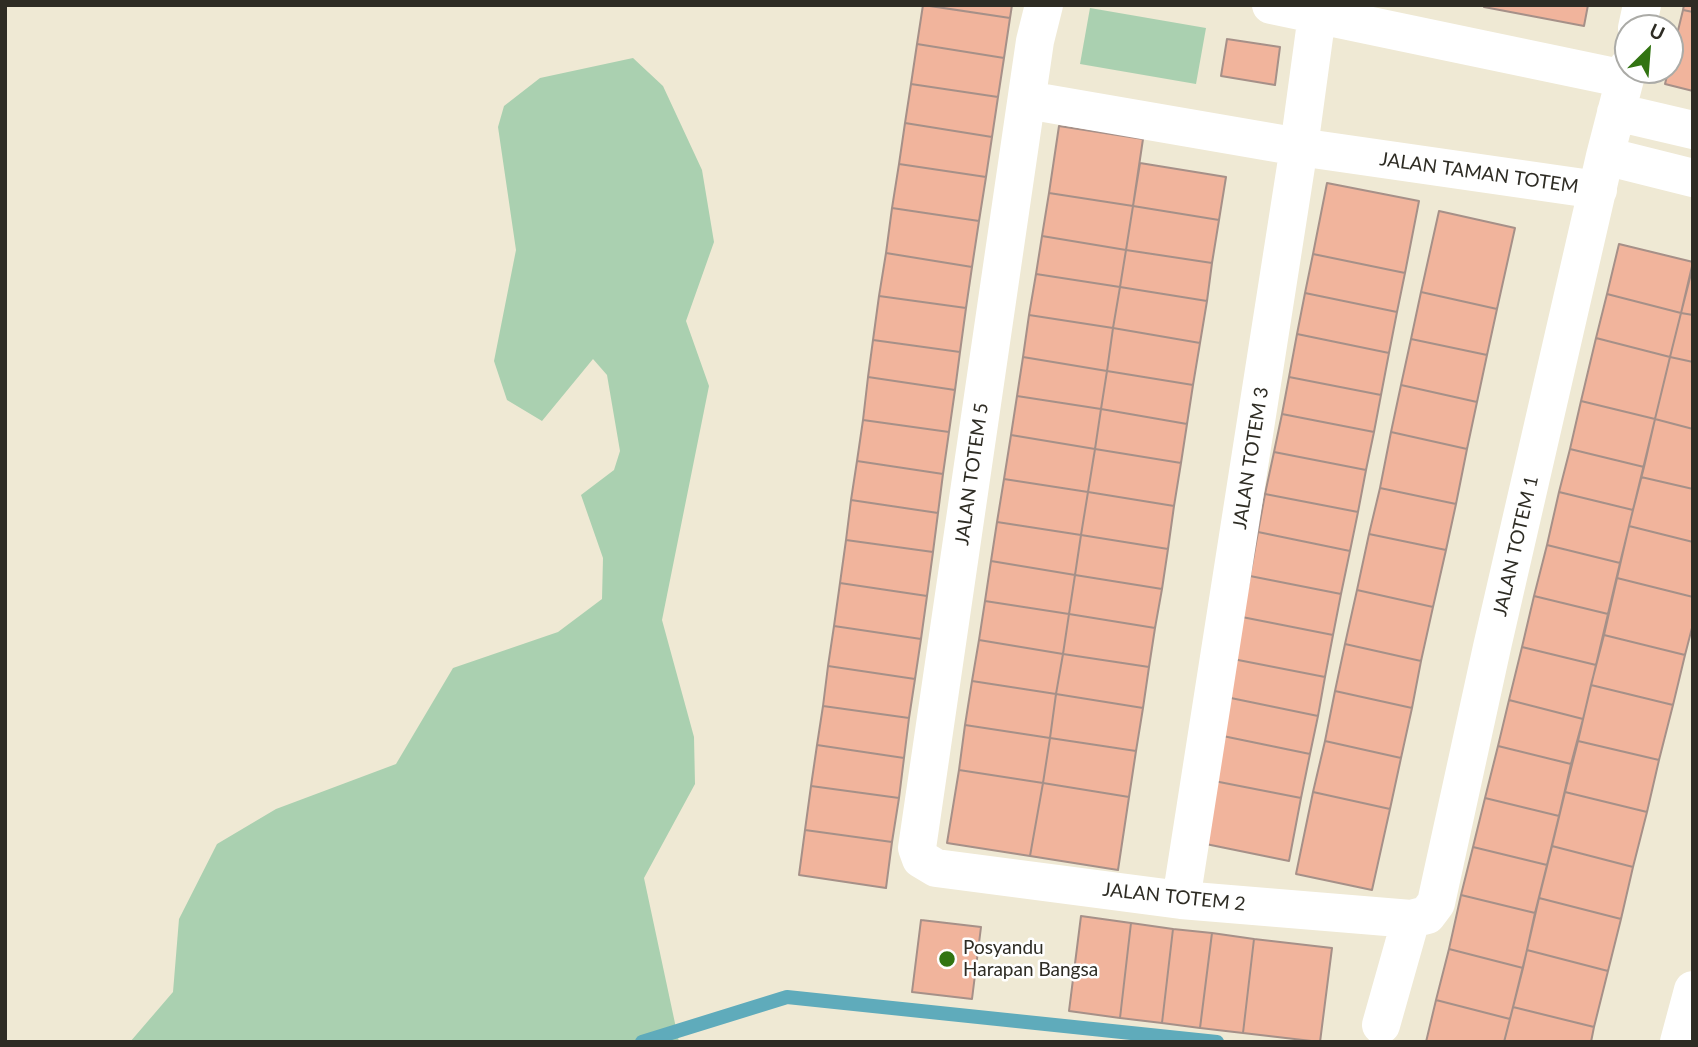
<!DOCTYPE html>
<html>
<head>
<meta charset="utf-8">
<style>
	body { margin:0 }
	#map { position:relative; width:1698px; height:1047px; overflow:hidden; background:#efe9d4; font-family:Lato,sans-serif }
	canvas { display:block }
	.frame { position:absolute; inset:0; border:7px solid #2e2c24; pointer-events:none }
	.north { position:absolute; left:1614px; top:14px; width:70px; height:70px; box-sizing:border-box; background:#fff; border:2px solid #ababa7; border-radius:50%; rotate:25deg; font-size:19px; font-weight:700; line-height:28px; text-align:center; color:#2e2c24 }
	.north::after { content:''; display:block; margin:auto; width:24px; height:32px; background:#327412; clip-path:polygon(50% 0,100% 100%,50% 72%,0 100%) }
</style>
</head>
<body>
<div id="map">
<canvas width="1698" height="1047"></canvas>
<div class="frame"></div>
<div class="north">U</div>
</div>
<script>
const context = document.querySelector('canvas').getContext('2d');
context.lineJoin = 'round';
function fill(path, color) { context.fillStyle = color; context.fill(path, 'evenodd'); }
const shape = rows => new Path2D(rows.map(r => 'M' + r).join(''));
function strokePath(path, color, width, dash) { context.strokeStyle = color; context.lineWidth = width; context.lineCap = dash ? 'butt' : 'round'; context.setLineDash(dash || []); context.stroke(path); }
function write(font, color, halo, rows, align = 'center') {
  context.font = font + ' Lato,sans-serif'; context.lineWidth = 5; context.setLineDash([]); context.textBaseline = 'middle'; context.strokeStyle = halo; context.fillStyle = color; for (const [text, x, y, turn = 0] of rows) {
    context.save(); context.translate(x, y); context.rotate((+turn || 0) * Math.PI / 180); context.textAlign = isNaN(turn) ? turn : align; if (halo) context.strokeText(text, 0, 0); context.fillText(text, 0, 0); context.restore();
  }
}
const green = shape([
	[1090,8,1206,28,1196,84,1080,64],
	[633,58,663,86,702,170,714,242,686,321,709,386,662,620,694,737,695,784,644,878,679,1042,130,1042,173,992,179,919,217,844,276,809,396,764,453,668,558,632,602,599,603,558,581,495,614,470,620,451,607,375,593,359,542,421,507,400,494,361,516,250,498,127,504,106,540,78]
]);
const stream = shape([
	[642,1042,787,997,1217,1042]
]);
const building = shape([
	[923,5,1010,18,1004,58,917,44,923,5],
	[924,5,1012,5,1010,18,924,5],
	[1484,5,1588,5,1584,26,1484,7,1484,5],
	[1684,5,1693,5,1693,12,1683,10,1684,5],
	[1683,10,1693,12,1693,91,1665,84,1683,10],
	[1227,39,1280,47,1275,85,1221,76,1227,39],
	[917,44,1004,58,998,97,911,84,917,44],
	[911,84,998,97,992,137,905,123,911,84],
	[905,123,992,137,986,177,899,164,905,123],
	[1059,126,1143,139,1133,206,1049,193,1059,126],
	[1140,163,1226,177,1219,220,1133,206,1140,163],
	[899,164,986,177,979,221,892,208,899,164],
	[1327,183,1419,201,1405,273,1313,254,1327,183],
	[1049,193,1133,206,1126,250,1042,236,1049,193],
	[1133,206,1219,220,1212,263,1126,250,1133,206],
	[892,208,979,221,972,267,886,253,892,208],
	[1439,211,1515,228,1497,309,1421,292,1439,211],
	[1042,236,1126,250,1120,287,1036,274,1042,236],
	[1619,244,1693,262,1681,313,1607,294,1619,244],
	[1126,250,1212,263,1207,301,1120,287,1126,250],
	[886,253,972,267,966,308,879,296,886,253],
	[1313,254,1405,273,1397,312,1305,293,1313,254],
	[1693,266,1693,315,1681,313,1693,266],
	[1036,274,1120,287,1113,328,1029,315,1036,274],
	[1120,287,1207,301,1200,343,1113,328,1120,287],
	[1421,292,1497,309,1487,355,1411,339,1421,292],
	[1305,293,1397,312,1389,353,1297,334,1305,293],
	[1607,294,1681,313,1670,357,1596,338,1607,294],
	[879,296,966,308,960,352,873,340,879,296],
	[1681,313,1693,315,1693,362,1670,357,1681,313],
	[1029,315,1113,328,1107,371,1023,357,1029,315],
	[1113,328,1200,343,1193,385,1107,371,1113,328],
	[1297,334,1389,353,1381,395,1289,377,1297,334],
	[1596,338,1670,357,1655,419,1581,401,1596,338],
	[1411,339,1487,355,1477,402,1401,385,1411,339],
	[873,340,960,352,955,390,868,377,873,340],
	[1023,357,1107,371,1101,409,1017,396,1023,357],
	[1670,357,1693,362,1693,429,1655,419,1670,357],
	[1107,371,1193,385,1187,424,1101,409,1107,371],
	[868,377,955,390,949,432,863,420,868,377],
	[1289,377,1381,395,1374,432,1282,414,1289,377],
	[1401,385,1477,402,1467,449,1391,432,1401,385],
	[1017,396,1101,409,1095,449,1011,435,1017,396],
	[1581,401,1655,419,1644,467,1570,449,1581,401],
	[1101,409,1187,424,1181,463,1095,449,1101,409],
	[1282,414,1374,432,1366,470,1274,452,1282,414],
	[1655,419,1693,429,1693,489,1641,477,1655,419],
	[863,420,949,432,943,474,857,461,863,420],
	[1391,432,1467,449,1456,504,1380,488,1391,432],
	[1011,435,1095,449,1088,492,1004,479,1011,435],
	[1095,449,1181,463,1174,506,1088,492,1095,449],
	[1570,449,1644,467,1633,510,1559,492,1570,449],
	[1274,452,1366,470,1358,512,1265,494,1274,452],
	[857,461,943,474,938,513,851,500,857,461],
	[1641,477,1693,489,1693,542,1629,526,1641,477],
	[1004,479,1088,492,1081,535,997,522,1004,479],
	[1380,488,1456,504,1446,550,1369,534,1380,488],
	[1088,492,1174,506,1168,549,1081,535,1088,492],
	[1559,492,1633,510,1620,563,1547,545,1559,492],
	[1265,494,1358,512,1350,551,1258,532,1265,494],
	[851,500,938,513,933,552,846,540,851,500],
	[997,522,1081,535,1075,575,991,561,997,522],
	[1629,526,1693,542,1693,597,1617,578,1629,526],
	[1258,532,1350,551,1341,594,1250,576,1258,532],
	[1369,534,1446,550,1433,607,1357,590,1369,534],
	[1081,535,1168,549,1162,589,1075,575,1081,535],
	[846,540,933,552,927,596,840,583,846,540],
	[1547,545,1620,563,1608,614,1534,596,1547,545],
	[991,561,1075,575,1069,614,985,601,991,561],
	[1075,575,1162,589,1155,628,1069,614,1075,575],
	[1250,576,1341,594,1333,635,1242,617,1250,576],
	[1617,578,1693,597,1693,624,1685,655,1604,635,1617,578],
	[840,583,927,596,921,639,834,626,840,583],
	[1357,590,1433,607,1421,661,1345,644,1357,590],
	[1534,596,1608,614,1596,665,1522,647,1534,596],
	[985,601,1069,614,1063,654,979,640,985,601],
	[1069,614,1155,628,1149,667,1063,654,1069,614],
	[1242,617,1333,635,1325,677,1233,659,1242,617],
	[834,626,921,639,915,679,828,666,834,626],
	[1604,635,1685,655,1673,705,1591,685,1604,635],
	[979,640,1063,654,1056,694,972,681,979,640],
	[1345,644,1421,661,1412,708,1335,691,1345,644],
	[1522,647,1596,665,1583,719,1509,700,1522,647],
	[1063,654,1149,667,1143,708,1056,694,1063,654],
	[1233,659,1325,677,1318,716,1226,697,1233,659],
	[828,666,915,679,909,718,823,706,828,666],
	[972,681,1056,694,1050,738,965,725,972,681],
	[1591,685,1673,705,1659,760,1578,741,1591,685],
	[1335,691,1412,708,1401,758,1325,741,1335,691],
	[1056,694,1143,708,1136,751,1050,738,1056,694],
	[1226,697,1318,716,1310,754,1218,735,1226,697],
	[1509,700,1583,719,1571,764,1498,746,1509,700],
	[823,706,909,718,904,758,817,745,823,706],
	[965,725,1050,738,1043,783,959,770,965,725],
	[1218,735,1310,754,1301,798,1209,780,1218,735],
	[1050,738,1136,751,1129,797,1043,783,1050,738],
	[1325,741,1401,758,1390,809,1313,792,1325,741],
	[1578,741,1659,760,1647,812,1565,792,1578,741],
	[817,745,904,758,899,798,811,786,817,745],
	[1498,746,1571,764,1559,816,1485,798,1498,746],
	[959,770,1043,783,1030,856,947,843,959,770],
	[1209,780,1301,798,1289,861,1196,842,1209,780],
	[1043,783,1129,797,1118,870,1030,856,1043,783],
	[811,786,899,798,892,842,805,830,811,786],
	[1313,792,1390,809,1372,890,1296,874,1313,792],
	[1565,792,1647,812,1633,867,1552,846,1565,792],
	[1485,798,1559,816,1547,865,1473,847,1485,798],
	[805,830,892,842,886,888,799,875,805,830],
	[1552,846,1633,867,1621,919,1539,898,1552,846],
	[1473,847,1547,865,1535,913,1461,895,1473,847],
	[1461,895,1535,913,1523,968,1449,949,1461,895],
	[1539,898,1621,919,1608,971,1527,950,1539,898],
	[1081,916,1131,923,1120,1018,1069,1011,1081,916],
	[921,920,981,927,972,999,912,992,921,920],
	[1131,923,1173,929,1162,1023,1120,1018,1131,923],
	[1173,929,1212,933,1200,1028,1162,1023,1173,929],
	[1212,933,1254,939,1243,1033,1200,1028,1212,933],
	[1254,939,1332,948,1320,1042,1243,1033,1254,939],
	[1449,949,1523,968,1510,1019,1436,1000,1449,949],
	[1527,950,1608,971,1594,1027,1513,1007,1527,950],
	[1436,1000,1510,1019,1504,1042,1426,1042,1436,1000],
	[1513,1007,1594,1027,1591,1042,1504,1042,1513,1007]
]);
const minor = shape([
	[1044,5,1035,41,917,848,921,859,936,868,1181,900,1411,919,1427,915,1436,903,1492,647,1605,156,1628,67],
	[1271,5,1625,79],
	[1637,28,1642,5],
	[1027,100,1299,147,1598,190],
	[1616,112,1693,130],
	[1605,156,1693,178],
	[1181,900,1299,147,1317,15],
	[1381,1025,1411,919],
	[1679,1042,1693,990]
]);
const markers = [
	[947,959,9,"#327412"]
];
const streetNames = [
	["JALAN TAMAN TOTEM",1479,173,8],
	["JALAN TOTEM 3",1251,458,-81],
	["JALAN TOTEM 5",972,474,-82],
	["JALAN TOTEM 1",1516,546,-77],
	["JALAN TOTEM 2",1174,897,6]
];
const poiNames = [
	["Posyandu",963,948],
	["Harapan Bangsa",963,970]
];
fill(green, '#aad0b0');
strokePath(stream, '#5fabbb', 14);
fill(building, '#f1b49c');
strokePath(building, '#a69088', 2);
strokePath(minor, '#fff', 38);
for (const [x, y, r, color] of markers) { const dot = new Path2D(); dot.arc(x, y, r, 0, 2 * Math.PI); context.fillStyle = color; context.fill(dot); strokePath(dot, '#fff', 2.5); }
write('19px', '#2e2c24', '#fff', streetNames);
write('19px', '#2e2c24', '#fff', poiNames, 'left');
</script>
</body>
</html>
